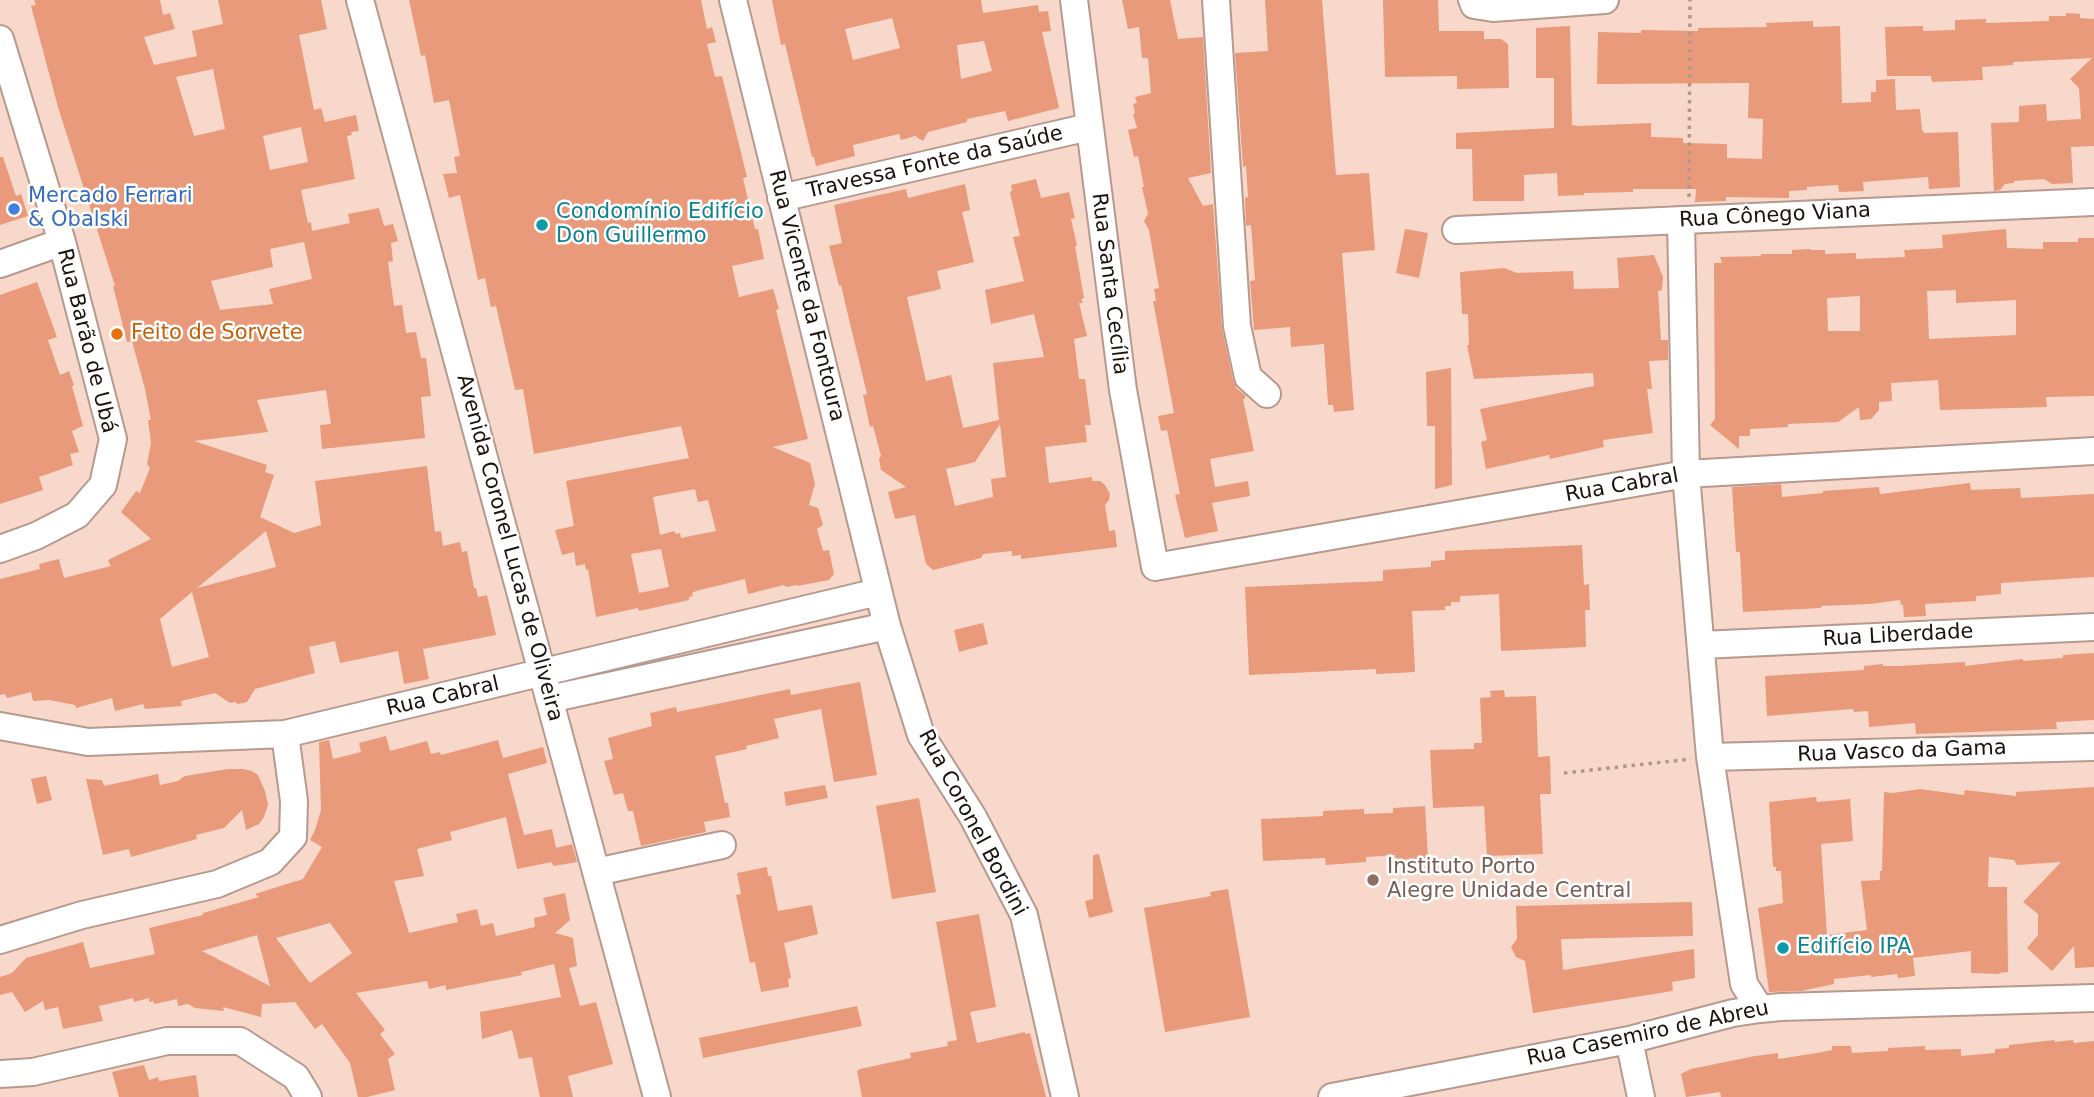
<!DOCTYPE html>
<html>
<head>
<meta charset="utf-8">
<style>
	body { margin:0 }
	canvas { display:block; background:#f8d8cb }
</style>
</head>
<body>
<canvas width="2094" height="1097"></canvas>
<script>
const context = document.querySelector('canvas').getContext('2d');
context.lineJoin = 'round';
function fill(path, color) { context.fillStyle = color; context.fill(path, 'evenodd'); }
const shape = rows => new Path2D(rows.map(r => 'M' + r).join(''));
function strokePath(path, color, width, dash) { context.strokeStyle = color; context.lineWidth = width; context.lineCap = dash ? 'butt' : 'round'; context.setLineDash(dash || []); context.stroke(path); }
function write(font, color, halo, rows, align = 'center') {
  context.font = font + ' "DejaVu Sans",sans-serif'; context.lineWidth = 5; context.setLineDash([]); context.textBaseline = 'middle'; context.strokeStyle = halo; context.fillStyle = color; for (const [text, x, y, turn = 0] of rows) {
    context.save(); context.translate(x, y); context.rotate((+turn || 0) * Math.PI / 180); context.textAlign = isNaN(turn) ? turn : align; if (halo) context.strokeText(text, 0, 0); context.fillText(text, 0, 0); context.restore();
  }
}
const building = shape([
	[34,0,160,0,163,15,170,13,175,29,144,37,154,65,197,56,192,31,223,24,218,0,321,0,327,29,299,35,314,110,321,108,325,122,356,115,359,131,351,132,352,135,347,136,355,179,301,190,308,223,311,222,312,231,350,223,348,214,379,208,384,226,393,224,398,241,391,243,393,261,388,262,394,306,402,305,406,333,416,332,421,358,426,358,431,396,421,397,425,438,322,449,320,425,331,424,326,390,257,400,268,432,194,441,267,465,265,472,274,475,260,517,294,533,321,525,315,481,427,466,435,532,441,531,443,546,460,542,462,552,467,551,474,588,476,588,478,597,487,595,496,635,423,649,429,679,404,684,398,651,340,663,335,641,309,647,315,673,255,689,247,702,238,704,235,702,230,703,215,693,181,701,182,706,145,709,143,704,115,711,112,698,76,708,75,705,49,700,33,701,31,692,7,698,5,694,0,695,0,579,40,569,39,564,59,559,64,578,111,566,108,560,151,539,121,512,136,491,140,493,150,468,147,464,151,443,148,420,151,420,145,389,132,341,127,342,113,286,115,286,58,107,31,6,36,5],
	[213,69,225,129,194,136,176,77],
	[301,127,308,162,270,170,263,136],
	[304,242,312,279,269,289,273,304,220,310,211,281,273,267,270,249],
	[266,531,276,567,197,588],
	[192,592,209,657,172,667,160,619],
	[409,0,701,0,707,29,712,27,716,42,707,44,715,77,722,76,747,177,743,178,755,229,758,229,764,259,732,266,739,297,773,289,779,309,776,310,808,439,773,447,810,463,815,484,809,505,818,508,823,525,817,529,823,551,829,550,834,574,829,580,797,586,797,585,786,587,784,585,748,594,745,579,696,591,692,593,693,596,689,597,689,600,639,611,638,608,596,617,588,569,586,570,585,564,576,566,574,552,562,555,555,530,574,526,566,481,689,458,681,426,534,454,523,389,515,390,496,306,491,307,485,278,478,280,460,195,449,198,443,174,457,173,454,157,460,156,449,100,434,103,425,55,421,56],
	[695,489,698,502,708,500,716,531,681,538,680,533,676,534,674,531,660,535,653,497],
	[661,549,669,587,639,593,631,554],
	[772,0,981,0,983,13,1038,5,1039,12,1048,11,1051,31,1042,32,1059,108,1008,121,1005,111,967,119,967,122,928,132,923,141,915,136,901,140,899,134,853,145,855,156,816,166,814,157,812,157,785,44,781,45],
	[892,18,900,48,853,60,845,29],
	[984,41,992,71,961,79,957,45],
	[1122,0,1170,0,1178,39,1203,37,1211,173,1188,178,1203,206,1213,204,1222,329,1233,380,1237,389,1245,395,1245,399,1243,399,1254,451,1210,459,1215,487,1248,481,1250,496,1212,503,1218,531,1185,538,1175,495,1180,494,1167,430,1161,431,1158,416,1174,413,1153,301,1156,301,1154,289,1159,288,1149,230,1144,221,1148,214,1142,187,1144,187,1138,156,1134,157,1128,130,1137,128,1133,114,1135,113,1133,104,1137,103,1135,97,1151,93,1148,58,1142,58,1139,27,1128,29],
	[1265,0,1322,0,1336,175,1369,173,1375,250,1342,253,1354,410,1334,412,1333,405,1328,405,1324,344,1291,347,1290,327,1254,330,1250,281,1255,280,1251,225,1246,226,1245,198,1248,197,1246,166,1243,167,1235,53,1268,51],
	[1383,0,1438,0,1439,31,1484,31,1484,39,1501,39,1508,44,1509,88,1457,89,1457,76,1385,77],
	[2066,13,2080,14,2080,18,2094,19,2094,146,2071,147,2073,183,2052,184,2044,179,2014,181,2014,183,2005,184,2000,190,1994,191,1991,123,2019,122,2019,106,2046,104,2047,121,2081,119,2079,88,2070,79,2092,58,2013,62,2013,65,1982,67,1983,80,1932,82,1931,76,1887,76,1885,27,1923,26,1923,31,1955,30,1955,20,1986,19,1986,23,2049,21,2049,16,2066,16],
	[1813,21,1813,27,1840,26,1842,103,1871,102,1871,92,1876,92,1876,80,1895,79,1896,110,1920,109,1922,130,1924,133,1958,132,1960,187,1929,189,1928,177,1863,182,1864,191,1839,192,1838,185,1807,187,1807,190,1789,191,1789,198,1726,197,1726,201,1695,202,1696,189,1633,189,1633,192,1584,193,1584,195,1558,196,1557,173,1524,175,1524,201,1473,201,1472,149,1456,149,1456,133,1554,128,1554,78,1536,78,1536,28,1570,26,1572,125,1580,126,1651,123,1651,137,1683,138,1683,143,1727,144,1727,158,1762,159,1763,119,1748,118,1749,83,1597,84,1598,32,1641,33,1641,30,1698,31,1698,28,1767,27,1766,23],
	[0,157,3,157,16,196,21,194,28,216,0,225],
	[1036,179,1041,198,1069,192,1075,218,1071,219,1077,246,1075,246,1084,298,1081,299,1083,303,1079,303,1087,336,1074,339,1079,379,1085,379,1091,425,1085,425,1087,442,1045,447,1049,483,1092,477,1092,481,1100,481,1105,485,1110,494,1109,500,1105,505,1109,531,1115,530,1117,547,1021,559,1021,555,1012,556,1012,551,983,554,981,558,933,570,926,564,915,515,895,519,888,492,906,487,881,470,879,459,881,456,873,426,870,427,863,395,867,394,847,311,841,285,839,286,829,246,842,243,834,205,906,189,908,198,965,184,970,210,962,212,974,262,937,271,941,289,907,297,926,381,951,375,963,428,999,420,993,363,1044,357,1034,314,991,324,985,290,1024,281,1013,237,1020,236,1010,193,1012,190,1011,185],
	[1000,424,1006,477,991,479,993,497,955,506,946,469,975,462],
	[1405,229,1428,233,1419,278,1396,273],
	[2006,229,2007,248,2043,249,2043,242,2078,242,2078,238,2094,238,2094,396,2046,397,2047,407,1940,410,1938,380,1891,383,1892,401,1879,402,1879,410,1871,419,1860,420,1859,407,1838,422,1788,424,1788,427,1750,429,1750,436,1739,436,1739,449,1710,425,1715,419,1714,263,1722,263,1720,257,1761,256,1761,254,1792,254,1792,250,1810,249,1810,250,1825,250,1825,254,1856,253,1856,259,1905,257,1904,250,1943,248,1942,235],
	[1956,290,1956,303,2016,300,2016,335,1929,339,1927,291],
	[1860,296,1860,331,1828,331,1827,298],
	[1654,255,1663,277,1662,290,1658,291,1661,340,1668,340,1668,360,1649,361,1652,389,1647,389,1653,433,1603,440,1604,447,1550,459,1549,455,1486,469,1481,442,1487,440,1480,409,1594,386,1593,373,1474,379,1467,345,1469,345,1468,314,1462,314,1460,272,1504,268,1517,273,1573,271,1574,289,1619,288,1617,258],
	[37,282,57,337,48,340,60,375,69,371,74,385,72,386,83,426,72,431,79,452,70,454,73,465,39,477,43,490,0,504,0,295],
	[1451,368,1452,485,1435,489,1435,426,1427,426,1426,372],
	[1970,483,1971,490,2020,488,2021,498,2094,494,2094,577,2001,583,2001,594,1976,596,1976,601,1925,604,1926,616,1904,617,1903,605,1901,605,1900,600,1870,604,1821,606,1821,608,1743,612,1740,552,1736,552,1732,487,1781,484,1782,497,1823,493,1823,491,1879,487,1880,494],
	[1582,545,1584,585,1589,584,1590,610,1585,610,1586,647,1501,651,1499,594,1462,596,1460,597,1460,602,1451,602,1451,606,1445,606,1445,610,1412,611,1415,672,1376,674,1376,669,1249,675,1245,587,1383,581,1383,570,1431,567,1431,561,1445,560,1445,551],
	[983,623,988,644,959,652,954,630],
	[2094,653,2094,720,2056,722,2057,729,1916,734,1915,723,1869,727,1868,711,1854,712,1853,709,1767,716,1765,676,1864,670,1864,666,1883,664,1883,666,1899,666,1965,662,1965,666,2023,659,2023,661,2063,658,2063,655],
	[860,682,877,775,834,782,821,709,774,719,779,738,746,746,747,749,715,756,725,803,728,803,730,817,704,822,706,832,641,846,633,811,628,811,623,793,614,795,604,761,613,759,608,738,652,726,650,713,676,707,677,712,790,689,791,695],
	[1504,690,1505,697,1536,696,1538,757,1550,756,1551,794,1540,794,1543,854,1487,856,1484,806,1433,808,1430,750,1474,749,1474,743,1482,743,1480,698,1491,697,1490,691],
	[386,736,390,751,427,741,431,754,440,752,441,755,498,740,503,758,543,747,547,763,508,774,524,835,552,829,556,848,572,844,577,862,553,866,552,862,517,869,506,817,450,832,452,840,417,849,424,876,394,881,409,933,458,922,456,914,477,909,481,926,493,923,496,936,535,927,534,918,547,915,543,898,565,893,570,920,555,933,573,938,577,966,569,968,580,1006,596,1002,613,1064,568,1076,573,1097,540,1097,532,1057,519,1059,512,1030,482,1039,480,1012,561,997,554,964,521,972,522,975,446,990,446,985,429,989,427,981,356,993,385,1030,380,1034,395,1054,388,1059,395,1090,367,1097,358,1097,350,1063,322,1024,315,1029,295,1002,262,1004,261,1017,223,1007,224,1011,195,1008,188,1004,178,1006,177,999,154,1004,153,1001,149,1002,149,998,134,1002,133,998,99,1006,103,1021,63,1029,58,1007,45,1010,43,1001,25,1012,12,992,0,995,0,977,12,973,26,958,83,942,90,968,155,954,149,928,203,915,203,913,259,897,255,894,303,879,322,847,310,840,315,830,321,810,319,742,329,740,333,759,361,752,359,743],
	[330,923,352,953,310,983,276,938],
	[257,935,270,986,202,951],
	[228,769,243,769,252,771,258,775,265,791,268,805,264,817,259,824,246,830,242,810,224,828,196,835,197,839,131,857,129,849,103,855,86,779,102,780,104,786,158,774,160,785,178,781,185,776],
	[46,776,52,800,37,804,31,779],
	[825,785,828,798,786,806,784,792],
	[2094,787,2094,967,2075,968,2074,946,2052,971,2027,948,2038,935,2038,914,2023,902,2061,862,2017,865,2014,860,1989,857,1988,887,2007,887,2008,972,1999,973,1999,974,1971,973,1971,951,1913,958,1915,976,1898,978,1897,974,1871,977,1871,975,1834,979,1834,984,1801,991,1769,992,1758,908,1783,903,1781,871,1776,871,1776,867,1773,867,1769,802,1816,797,1817,802,1850,799,1853,841,1821,844,1827,935,1867,930,1861,881,1880,880,1880,871,1882,871,1884,792,1893,793,1920,789,1964,795,1965,790,2016,796,2016,792],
	[919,798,936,892,892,899,876,806],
	[1425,806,1428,858,1396,860,1395,855,1366,857,1366,862,1326,865,1325,858,1263,861,1261,819,1323,816,1323,811,1364,809,1364,814,1393,813,1393,808],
	[1099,854,1113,912,1089,918,1085,901,1093,899,1093,855],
	[767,867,768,876,771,876,778,911,812,905,818,934,784,943,791,978,788,979,789,987,761,992,755,962,750,963,736,895,741,894,737,873],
	[1228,889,1250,1017,1165,1032,1144,908,1211,896,1210,892],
	[1692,902,1693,936,1561,939,1563,970,1694,949,1695,978,1672,982,1673,991,1533,1013,1525,961,1516,957,1511,947,1517,939,1516,906],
	[979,914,996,1007,970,1012,977,1043,1025,1032,1025,1034,1030,1033,1046,1097,862,1097,857,1071,860,1069,911,1058,910,1053,948,1046,947,1042,957,1040,936,922],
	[857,1006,862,1026,703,1058,699,1038],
	[2055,1040,2054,1042,2073,1040,2074,1043,2094,1041,2094,1097,1721,1097,1720,1092,1686,1097,1681,1074,1691,1069,1755,1056,1778,1053,1778,1059,1817,1053,1832,1050,1832,1046,1851,1046,1852,1053,1888,1051,1888,1048,1925,1046,1925,1050,1961,1049,1961,1056,1995,1053,1995,1049,2009,1048,2009,1045],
	[144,1065,149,1080,158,1077,159,1081,196,1075,199,1097,119,1097,112,1072]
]);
const path = shape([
	[1689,197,1690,0],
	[1564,773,1691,759]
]);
const minor = shape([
	[360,0,657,1097],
	[733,0,887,626,921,735,973,817,1024,915,1065,1097],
	[1074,0,1123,390,1155,567,1686,474,2094,451],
	[1216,0,1237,326,1248,377,1267,394],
	[1472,0,1474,5,1493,8,1605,0],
	[0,39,62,242,113,439,103,485,77,515,36,536,0,549],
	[781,198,1089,127],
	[1681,220,1686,474,1710,757,1744,984,1760,1009],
	[1456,230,2094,202],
	[0,264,62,242],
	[1701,645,2094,627],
	[549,699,887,626],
	[0,726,88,742,285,734,878,592],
	[1710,757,2094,747],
	[596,872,722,845],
	[0,940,82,915,217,884,270,862,293,837,294,801,285,734],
	[1629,1040,1641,1097],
	[0,1074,33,1072,167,1041,240,1041,296,1077,308,1097],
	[1332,1097,1629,1040,1733,1013,1760,1009,1781,1007,2094,998]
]);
const markers = [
	[14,209,7,"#3f7fe0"],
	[542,225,7,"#0f9aa8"],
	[117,334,7,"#e8710a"],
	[1373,880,7,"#8d6e63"],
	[1783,948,7,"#0f9aa8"]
];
const streetNames = [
	["Travessa Fonte da Saúde",935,163,-13],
	["Rua Cônego Viana",1775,216,-3],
	["Rua Santa Cecília",1109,284,83],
	["Rua Vicente da Fontoura",806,296,76],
	["Rua Barão de Ubá",86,341,76],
	["Rua Cabral",1622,486,-10],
	["Avenida Coronel Lucas de Oliveira",509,548,75],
	["Rua Liberdade",1898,636,-3],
	["Rua Cabral",443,697,-13],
	["Rua Vasco da Gama",1902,752,-2],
	["Rua Coronel Bordini",972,823,62],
	["Rua Casemiro de Abreu",1648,1034,-12]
];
const shopNames = [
	["Mercado Ferrari",28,197],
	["& Obalski",28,221]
];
const cultureNames = [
	["Condomínio Edifício",556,213],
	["Don Guillermo",556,237],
	["Edifício IPA",1797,948]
];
const foodNames = [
	["Feito de Sorvete",131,334]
];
const educationNames = [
	["Instituto Porto",1387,868],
	["Alegre Unidade Central",1387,892]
];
fill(building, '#e89a7a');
strokePath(minor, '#b7998d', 30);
strokePath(path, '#b0978c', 3.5, [3.5, 5]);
strokePath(minor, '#fff', 26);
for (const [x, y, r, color] of markers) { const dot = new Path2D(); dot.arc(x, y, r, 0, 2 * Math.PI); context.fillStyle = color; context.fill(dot); strokePath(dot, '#fff', 2.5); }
write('21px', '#1c120d', '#fff', streetNames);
write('21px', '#366cbe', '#fff', shopNames, 'left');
write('21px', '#0d838f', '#fff', cultureNames, 'left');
write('21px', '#c56008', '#fff', foodNames, 'left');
write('21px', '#785e54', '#fff', educationNames, 'left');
</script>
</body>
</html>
